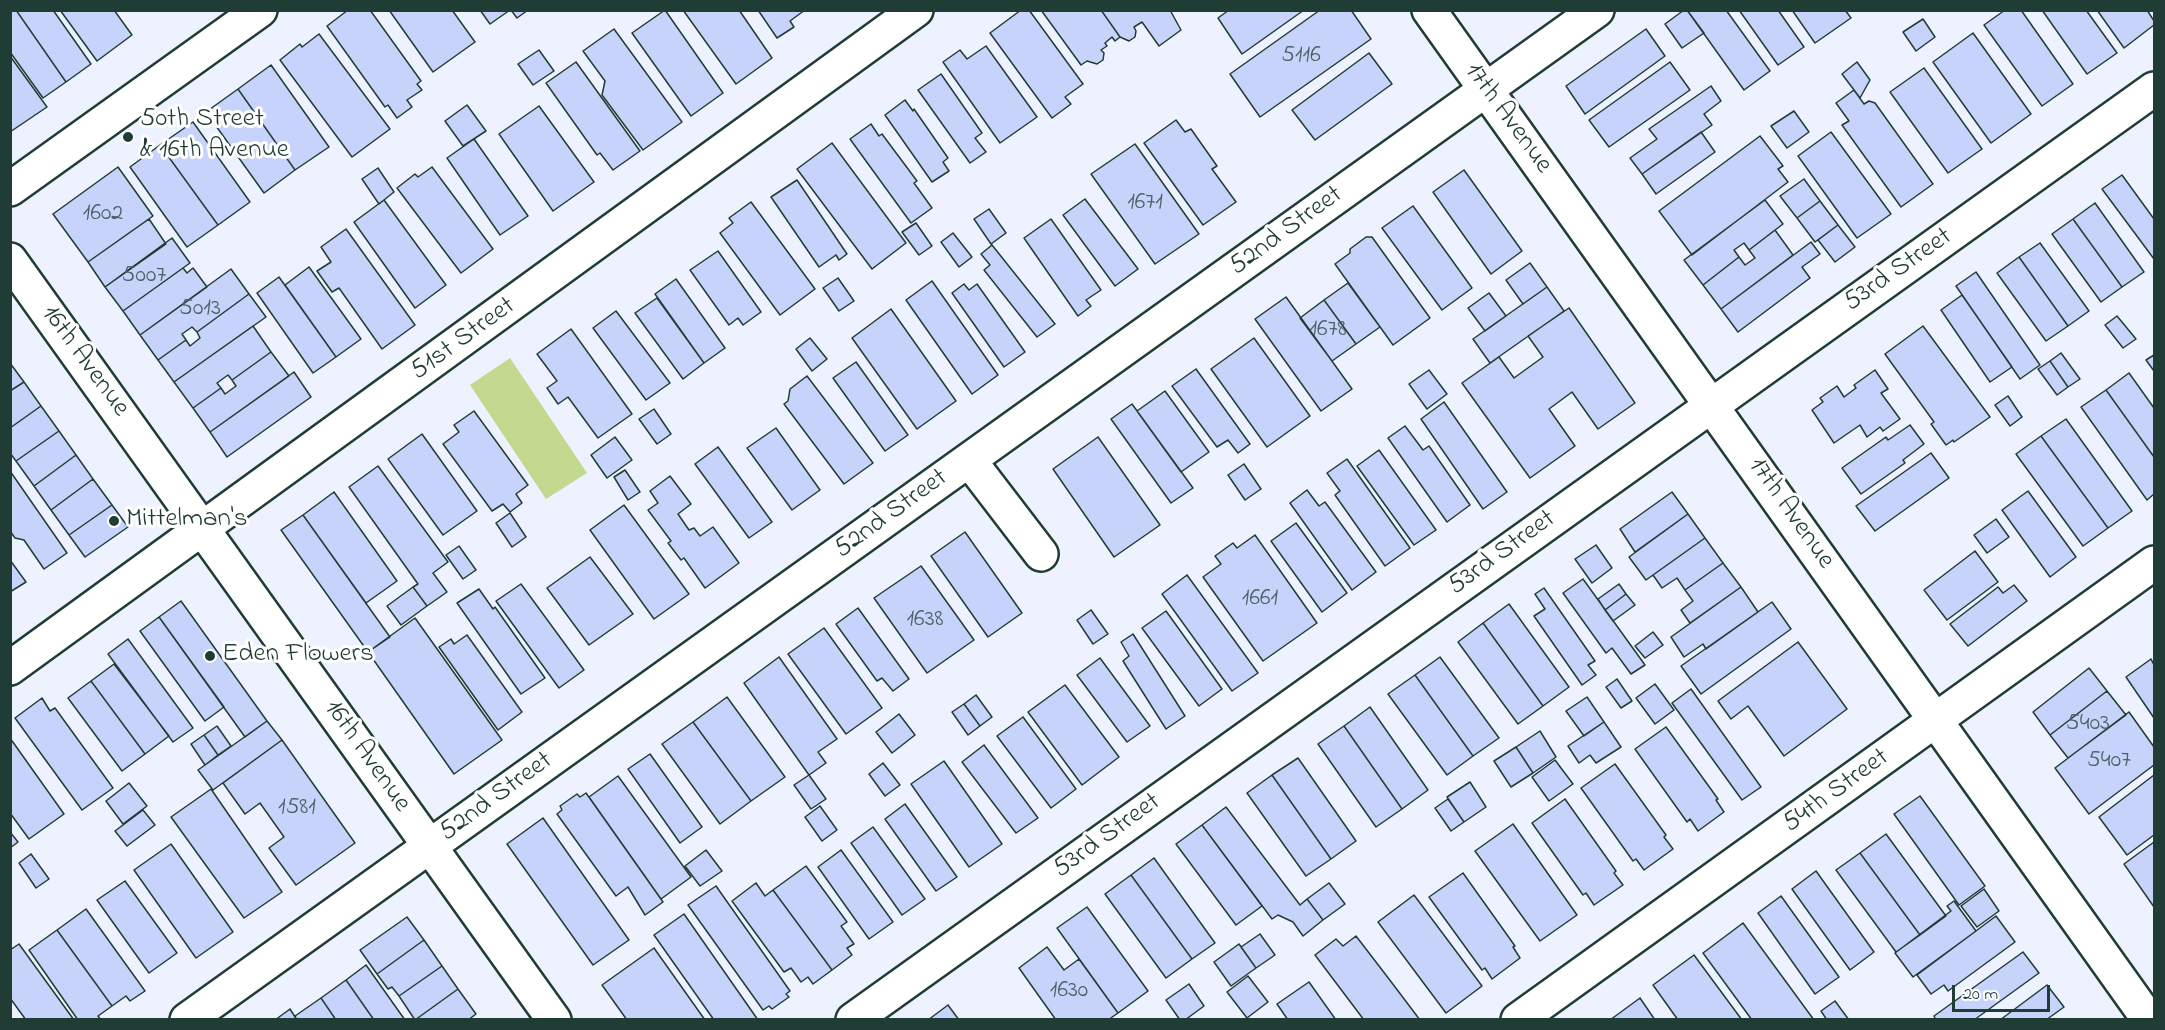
<!DOCTYPE html>
<html>
<head>
<meta charset="utf-8">
<style>
	body { margin:0 }
	#map { position:relative; width:2165px; height:1030px; overflow:hidden; background:#eef2fe; font-family:"Indie Flower",sans-serif }
	canvas { display:block }
	.frame { position:absolute; inset:0; border:12px solid #1f3d34; pointer-events:none }
	.scale { position:absolute; left:1952px; top:985px; width:98px; height:27px; box-sizing:border-box; border:3px solid #1f3d34; border-top:0; padding-left:8px; font-size:18px; line-height:21px; white-space:nowrap; color:#1f3d34; -webkit-text-stroke:4px #fff; paint-order:stroke }
</style>
</head>
<body>
<div id="map">
<canvas width="2165" height="1030"></canvas>
<div class="frame"></div>
<div class="scale">20 m</div>
</div>
<script>
const context = document.querySelector('canvas').getContext('2d');
context.lineJoin = 'round';
function fill(path, color) { context.fillStyle = color; context.fill(path, 'evenodd'); }
const shape = rows => new Path2D(rows.map(r => 'M' + r).join(''));
function strokePath(path, color, width, dash) { context.strokeStyle = color; context.lineWidth = width; context.lineCap = dash ? 'butt' : 'round'; context.setLineDash(dash || []); context.stroke(path); }
function write(font, color, halo, rows, align = 'center') {
  context.font = font + ' "Indie Flower",sans-serif'; context.lineWidth = 6; context.setLineDash([]); context.textBaseline = 'middle'; context.strokeStyle = halo; context.fillStyle = color; for (const [text, x, y, turn = 0] of rows) {
    context.save(); context.translate(x, y); context.rotate((+turn || 0) * Math.PI / 180); context.textAlign = isNaN(turn) ? turn : align; if (halo) context.strokeText(text, 0, 0); context.fillText(text, 0, 0); context.restore();
  }
}
const green = shape([
	[510,358,587,473,546,499,470,385]
]);
const building = shape([
	[10,10,16,10,66,82,43,98,10,52,10,10],
	[16,10,53,10,91,64,66,82,16,10],
	[60,10,114,10,132,35,97,61,60,10],
	[348,10,370,10,421,81,417,84,422,90,407,100,412,107,397,118,388,105,385,107,327,26,348,10],
	[389,10,452,10,475,42,433,72,389,10],
	[480,10,510,10,490,24,480,10],
	[511,10,528,10,517,18,511,10],
	[665,10,723,93,691,116,632,33,665,10],
	[683,10,739,10,772,58,736,84,683,10],
	[758,10,805,10,790,21,794,27,777,38,758,10],
	[1021,10,1029,10,1083,84,1065,97,1071,104,1052,118,990,33,1021,10],
	[1041,10,1101,10,1120,37,1115,41,1112,37,1105,43,1107,46,1101,50,1104,53,1103,60,1097,64,1087,61,1081,65,1041,10],
	[1101,10,1170,10,1181,30,1159,46,1142,22,1134,27,1136,31,1135,37,1129,41,1120,37,1101,10],
	[1229,10,1304,10,1242,54,1218,18,1229,10],
	[1320,10,1351,10,1371,39,1260,117,1230,74,1320,10],
	[1684,10,1687,10,1704,33,1682,48,1665,24,1684,10],
	[1687,10,1726,10,1770,71,1744,90,1687,10],
	[1739,10,1778,10,1804,47,1778,65,1739,10],
	[1792,10,1845,10,1851,18,1815,43,1792,10],
	[2005,10,2021,10,2073,84,2042,106,1984,25,2005,10],
	[2042,10,2086,10,2117,53,2087,74,2042,10],
	[2097,10,2147,10,2154,21,2154,25,2124,48,2097,10],
	[1923,19,1935,37,1916,51,1903,32,1923,19],
	[614,29,682,122,643,150,602,95,605,81,583,51,614,29],
	[1646,29,1665,56,1585,114,1566,86,1646,29],
	[1973,33,2031,114,1991,143,1933,62,1973,33],
	[319,34,390,129,352,157,280,60,300,44,302,47,319,34],
	[986,46,1037,117,1000,143,943,62,960,50,967,59,986,46],
	[539,50,554,71,533,85,518,64,539,50],
	[1369,53,1392,84,1315,140,1292,110,1369,53],
	[10,56,47,107,10,132,10,56],
	[576,62,640,151,613,170,600,153,597,155,546,83,576,62],
	[1670,62,1690,90,1609,147,1589,120,1670,62],
	[1857,62,1870,80,1860,98,1842,74,1857,62],
	[271,65,329,147,295,170,238,89,271,65],
	[1924,68,1982,149,1948,173,1890,92,1924,68],
	[941,74,982,133,975,138,986,152,970,163,918,90,941,74],
	[1711,86,1721,101,1704,114,1712,125,1642,174,1630,158,1657,139,1649,129,1711,86],
	[238,89,295,170,264,193,206,112,238,89],
	[1854,90,1864,104,1869,101,1875,103,1933,184,1901,207,1842,125,1849,121,1836,103,1854,90],
	[905,100,913,111,914,109,948,158,943,162,949,171,932,182,885,115,905,100],
	[467,105,486,131,463,146,445,121,467,105],
	[539,106,594,182,553,211,499,134,539,106],
	[1794,111,1809,132,1787,148,1771,126,1794,111],
	[1176,120,1185,132,1191,129,1217,166,1212,169,1236,202,1203,225,1144,143,1176,120],
	[193,122,250,202,218,225,160,145,193,122],
	[871,124,879,136,882,134,917,181,914,183,932,208,911,223,850,139,871,124],
	[1701,132,1715,152,1656,194,1642,174,1701,132],
	[1831,132,1891,214,1857,238,1798,156,1831,132],
	[1760,136,1783,166,1778,169,1788,182,1692,255,1659,211,1760,136],
	[474,139,528,216,500,235,447,158,474,139],
	[832,143,906,243,872,269,797,169,832,143],
	[1135,144,1199,234,1155,264,1091,174,1135,144],
	[160,145,218,225,187,247,130,167,160,145],
	[118,167,153,216,88,262,53,214,118,167],
	[432,167,493,249,461,273,397,188,415,174,418,177,432,167],
	[378,168,394,192,379,204,362,179,378,168],
	[1464,170,1522,251,1491,274,1433,192,1464,170],
	[2122,175,2154,219,2154,259,2102,189,2122,175],
	[1804,179,1820,201,1797,218,1780,196,1804,179],
	[797,180,847,254,839,260,836,255,819,267,771,197,797,180],
	[1085,199,1138,269,1115,286,1063,215,1085,199],
	[384,200,446,285,415,308,354,222,384,200],
	[1765,200,1783,224,1749,250,1744,243,1734,250,1739,257,1703,285,1684,260,1765,200],
	[1820,201,1838,225,1815,242,1797,218,1820,201],
	[751,202,815,289,780,315,720,233,733,223,729,218,751,202],
	[2095,203,2144,272,2122,287,2073,219,2095,203],
	[1413,206,1472,288,1442,310,1382,228,1413,206],
	[989,209,1006,233,991,244,974,219,989,209],
	[149,219,166,244,105,287,88,262,149,219],
	[1051,219,1101,290,1086,300,1091,306,1078,316,1024,238,1051,219],
	[2073,219,2122,287,2101,302,2052,234,2073,219],
	[916,223,932,246,919,255,902,232,916,223],
	[1838,225,1855,247,1835,262,1818,240,1838,225],
	[346,229,415,325,382,349,339,288,332,292,317,271,331,262,321,247,346,229],
	[1775,230,1793,255,1721,309,1703,285,1739,257,1745,265,1755,258,1749,250,1775,230],
	[953,233,972,257,959,267,941,242,953,233],
	[1366,237,1372,237,1430,318,1393,345,1335,264,1350,253,1350,249,1366,237],
	[172,238,190,263,123,311,105,287,172,238],
	[1811,242,1820,254,1802,267,1810,278,1738,332,1721,309,1811,242],
	[2040,243,2089,311,2068,326,2019,257,2040,243],
	[992,245,1055,324,1037,337,984,270,990,265,981,254,992,245],
	[718,251,761,312,743,325,738,318,729,325,690,270,718,251],
	[2019,257,2068,326,2046,341,1997,273,2019,257],
	[1530,263,1547,287,1523,304,1506,280,1530,263],
	[309,267,361,339,336,357,285,285,309,267],
	[183,268,187,273,193,268,207,287,140,335,123,311,183,268],
	[231,269,249,294,197,332,192,327,182,334,186,340,158,360,140,335,231,269],
	[1976,272,2040,365,2020,379,1956,286,1976,272],
	[279,277,336,357,313,373,257,293,279,277],
	[838,278,854,301,839,311,823,288,838,278],
	[676,279,725,348,704,363,655,294,676,279],
	[932,281,998,375,972,394,906,300,932,281],
	[1348,283,1380,327,1356,344,1324,300,1348,283],
	[964,284,969,290,977,284,1025,352,1004,367,952,293,964,284],
	[1547,287,1564,311,1490,363,1473,339,1547,287],
	[1489,293,1506,316,1485,331,1468,308,1489,293],
	[249,294,266,317,174,382,158,360,186,340,190,346,200,338,197,332,249,294],
	[1962,295,2012,367,1990,382,1941,310,1962,295],
	[1286,297,1352,389,1321,411,1255,319,1286,297],
	[657,298,704,363,683,379,635,313,657,298],
	[1324,300,1356,344,1332,361,1300,318,1324,300],
	[1569,308,1635,403,1598,429,1572,392,1549,409,1575,446,1530,478,1462,383,1499,357,1514,378,1543,357,1528,336,1569,308],
	[891,309,956,401,917,429,852,338,891,309],
	[616,311,670,383,646,400,593,328,616,311],
	[2117,316,2136,339,2123,348,2105,325,2117,316],
	[253,326,271,352,232,380,228,375,217,383,221,388,193,408,174,382,253,326],
	[1923,326,1990,417,1954,442,1953,440,1946,445,1931,424,1934,422,1885,354,1923,326],
	[571,329,632,414,598,438,568,397,558,404,547,388,557,381,537,354,571,329],
	[810,338,827,359,812,371,796,349,810,338],
	[1254,338,1310,416,1267,447,1211,369,1254,338],
	[271,352,289,376,210,432,193,408,221,388,225,394,236,386,232,380,271,352],
	[2061,353,2080,379,2068,387,2050,361,2061,353],
	[2154,355,2154,371,2146,360,2154,355],
	[2050,361,2068,387,2057,395,2038,369,2050,361],
	[856,362,908,435,885,451,833,378,856,362],
	[10,363,24,382,10,391,10,363],
	[1196,369,1250,444,1238,453,1228,440,1217,447,1172,386,1196,369],
	[1429,370,1447,394,1427,409,1409,384,1429,370],
	[1875,370,1888,389,1881,393,1900,419,1883,431,1880,427,1867,437,1860,425,1834,443,1812,410,1823,402,1820,398,1837,386,1844,397,1856,388,1854,385,1875,370],
	[294,372,311,397,227,457,210,432,294,372],
	[2129,373,2154,408,2154,457,2106,390,2129,373],
	[807,376,873,463,844,484,784,404,788,401,790,389,807,376],
	[24,382,41,406,10,428,10,391,24,382],
	[2106,390,2154,457,2154,494,2147,500,2081,407,2106,390],
	[1165,391,1209,452,1181,472,1137,411,1165,391],
	[2008,396,2022,417,2010,426,1995,405,2008,396],
	[1444,402,1507,492,1483,509,1421,419,1444,402],
	[1132,404,1193,488,1171,503,1111,419,1132,404],
	[41,406,59,431,16,461,10,453,10,428,41,406],
	[654,409,671,434,657,444,639,419,654,409],
	[474,411,528,485,516,494,522,503,510,512,503,504,492,511,443,444,459,432,454,425,474,411],
	[2066,419,2132,511,2108,528,2041,436,2066,419],
	[1910,425,1924,444,1903,460,1905,463,1861,494,1842,468,1886,437,1888,440,1910,425],
	[1405,426,1423,450,1429,446,1470,505,1447,522,1388,438,1405,426],
	[776,428,820,490,792,510,747,448,776,428],
	[59,431,76,455,34,486,16,461,59,431],
	[422,434,477,511,443,535,388,459,422,434],
	[2041,436,2108,528,2083,546,2016,454,2041,436],
	[615,437,632,460,607,478,591,455,615,437],
	[1098,437,1160,525,1114,557,1053,469,1098,437],
	[718,447,772,522,749,538,695,464,718,447],
	[1379,450,1436,530,1414,545,1357,466,1379,450],
	[1931,453,1949,478,1875,531,1856,506,1931,453],
	[76,455,93,479,51,510,34,486,76,455],
	[1347,459,1410,548,1385,566,1335,495,1340,491,1327,473,1347,459],
	[1244,464,1261,489,1245,500,1228,475,1244,464],
	[378,466,448,562,433,573,447,592,427,606,413,587,418,584,349,487,378,466],
	[625,470,640,492,628,500,614,477,625,470],
	[10,471,67,553,44,569,24,540,15,538,10,531,10,471],
	[670,476,691,504,678,514,689,530,694,528,700,536,713,527,739,563,705,588,684,558,681,560,668,543,671,541,648,510,658,503,650,491,670,476],
	[93,479,112,505,69,535,51,510,93,479],
	[1307,490,1319,506,1325,502,1376,572,1352,590,1290,503,1307,490],
	[2028,491,2076,557,2050,577,2002,510,2028,491],
	[334,492,397,581,366,603,303,515,334,492],
	[1672,492,1688,514,1635,552,1620,529,1672,492],
	[112,505,128,527,85,557,69,535,112,505],
	[624,505,689,594,654,619,590,530,624,505],
	[510,513,526,537,512,547,496,523,510,513],
	[1688,514,1705,538,1646,580,1629,557,1688,514],
	[303,515,390,637,368,652,281,530,303,515],
	[1996,519,2009,537,1987,553,1974,535,1996,519],
	[1296,523,1347,593,1322,612,1271,541,1296,523],
	[965,532,1022,613,988,637,931,556,965,532],
	[1255,535,1317,623,1263,661,1203,577,1221,564,1215,556,1233,543,1237,548,1255,535],
	[1705,538,1723,563,1685,590,1677,578,1662,588,1653,575,1705,538],
	[1596,545,1612,568,1592,583,1575,559,1596,545],
	[459,546,476,570,463,579,446,555,459,546],
	[1975,551,1998,582,1947,620,1924,590,1975,551],
	[590,557,633,614,589,645,547,588,590,557],
	[10,560,26,582,10,592,10,560],
	[1723,563,1741,587,1690,623,1681,610,1693,601,1685,590,1723,563],
	[921,566,974,640,927,673,874,598,921,566],
	[1187,575,1258,673,1232,691,1162,594,1187,575],
	[1583,579,1645,665,1631,674,1612,648,1606,653,1563,593,1583,579],
	[521,584,584,670,559,688,496,601,521,584],
	[1619,584,1626,594,1605,610,1598,599,1619,584],
	[2014,585,2027,601,1968,646,1950,624,1998,587,2003,593,2014,585],
	[413,587,427,606,401,625,387,606,413,587],
	[1741,587,1758,612,1706,649,1703,644,1684,657,1671,637,1741,587],
	[1544,588,1595,661,1588,665,1596,675,1582,685,1534,616,1545,609,1535,594,1544,588],
	[479,589,493,609,495,607,545,678,521,694,457,603,479,589],
	[1626,594,1635,605,1613,621,1605,610,1626,594],
	[181,601,267,721,245,737,159,617,181,601],
	[1772,602,1791,629,1701,694,1681,666,1772,602],
	[1509,604,1569,687,1543,706,1483,623,1509,604],
	[858,608,909,679,893,691,882,678,877,681,836,624,858,608],
	[1091,610,1108,634,1093,644,1077,620,1091,610],
	[1166,611,1222,689,1199,706,1142,628,1166,611],
	[159,617,224,707,205,721,140,631,159,617],
	[415,618,502,740,454,774,368,652,415,618],
	[1483,623,1543,706,1518,724,1458,642,1483,623],
	[824,628,882,708,846,734,788,654,824,628],
	[1653,632,1663,645,1645,658,1635,646,1653,632],
	[1133,634,1185,716,1166,729,1123,661,1129,656,1121,642,1133,634],
	[467,635,522,712,498,730,439,647,451,639,454,644,467,635],
	[128,639,193,728,173,742,108,654,128,639],
	[1798,642,1847,709,1784,756,1748,706,1731,719,1718,701,1798,642],
	[779,657,837,739,818,752,826,763,809,775,744,683,779,657],
	[1440,657,1499,738,1473,756,1415,675,1440,657],
	[1100,658,1150,726,1127,742,1077,675,1100,658],
	[2151,659,2154,665,2154,718,2126,677,2151,659],
	[114,664,169,736,145,754,91,681,114,664],
	[2089,668,2107,691,2050,735,2033,712,2089,668],
	[1415,675,1473,756,1447,775,1388,694,1415,675],
	[1617,679,1632,701,1621,708,1606,687,1617,679],
	[91,681,145,754,122,771,68,698,91,681],
	[1655,684,1674,710,1655,724,1636,698,1655,684],
	[1065,685,1119,757,1082,785,1028,712,1065,685],
	[1691,689,1761,787,1742,800,1672,703,1691,689],
	[2107,691,2126,715,2068,758,2050,735,2107,691],
	[976,695,992,717,980,726,964,704,976,695],
	[727,697,785,777,751,801,693,722,727,697],
	[1587,697,1604,722,1584,736,1566,711,1587,697],
	[42,698,50,711,55,708,113,788,82,810,15,718,42,698],
	[964,704,980,726,968,735,952,712,964,704],
	[1370,707,1428,790,1402,809,1344,726,1370,707],
	[2129,712,2154,747,2154,765,2089,814,2055,768,2129,712],
	[899,714,915,735,892,753,876,732,899,714],
	[1023,717,1076,789,1051,808,997,736,1023,717],
	[267,721,282,740,213,790,198,770,267,721],
	[693,722,751,801,720,824,662,744,693,722],
	[1604,722,1621,747,1596,763,1590,755,1579,763,1568,746,1604,722],
	[217,726,231,746,218,755,204,735,217,726],
	[1344,726,1402,809,1376,827,1318,744,1344,726],
	[1666,727,1718,799,1716,800,1724,812,1698,831,1690,819,1687,822,1635,749,1666,727],
	[1540,731,1556,757,1533,773,1516,747,1540,731],
	[204,735,218,755,205,765,191,744,204,735],
	[10,738,64,814,29,839,10,813,10,738],
	[282,740,355,843,296,885,269,848,284,837,260,803,245,814,223,783,282,740],
	[984,745,1038,818,1016,833,962,762,984,745],
	[1516,747,1533,773,1511,787,1494,761,1516,747],
	[650,754,702,827,680,843,628,769,650,754],
	[1298,758,1356,841,1331,859,1272,775,1298,758],
	[1555,760,1573,784,1549,801,1532,777,1555,760],
	[944,761,1002,844,969,867,911,784,944,761],
	[883,763,900,785,885,796,869,774,883,763],
	[1615,764,1666,835,1664,837,1673,849,1644,870,1636,859,1633,861,1581,788,1615,764],
	[809,775,826,799,811,809,794,785,809,775],
	[1272,775,1331,859,1306,876,1247,793,1272,775],
	[2154,775,2154,835,2127,855,2099,817,2154,775],
	[618,776,691,877,661,899,589,797,618,776],
	[1470,782,1486,807,1464,822,1447,797,1470,782],
	[129,783,147,806,123,824,106,801,129,783],
	[211,789,282,892,244,918,171,817,211,789],
	[586,793,663,902,645,915,628,887,616,896,557,814,562,810,560,806,577,794,580,797,586,793],
	[1920,796,1985,886,1959,905,1894,814,1920,796],
	[1448,799,1464,822,1451,831,1435,808,1448,799],
	[1565,799,1616,871,1614,873,1623,885,1594,905,1586,893,1583,895,1532,823,1565,799],
	[905,804,957,877,936,891,885,819,905,804],
	[820,806,837,830,822,841,805,817,820,806],
	[1226,807,1300,905,1307,899,1323,920,1303,936,1293,922,1278,915,1272,919,1202,825,1226,807],
	[143,810,155,825,127,846,115,831,143,810],
	[543,818,629,940,593,965,507,844,543,818],
	[1513,824,1577,915,1540,941,1475,851,1513,824],
	[1202,825,1262,906,1236,925,1176,844,1202,825],
	[873,827,925,899,902,915,851,843,873,827],
	[10,832,18,842,10,848,10,832],
	[1886,834,1946,916,1920,935,1860,853,1886,834],
	[2154,842,2154,907,2124,864,2154,842],
	[171,844,233,932,196,958,134,870,171,844],
	[706,850,722,871,700,886,685,866,706,850],
	[841,850,893,922,869,939,818,867,841,850],
	[1860,853,1920,935,1896,952,1836,870,1860,853],
	[31,854,49,879,36,888,19,863,31,854],
	[1154,858,1215,943,1192,959,1131,875,1154,858],
	[806,866,847,922,841,926,854,944,847,948,852,955,832,970,773,890,806,866],
	[1816,871,1874,952,1850,970,1792,889,1816,871],
	[1463,873,1515,946,1513,947,1520,958,1492,979,1485,968,1482,970,1429,897,1463,873],
	[1131,875,1192,959,1166,978,1105,894,1131,875],
	[125,881,177,953,149,973,97,900,125,881],
	[756,883,765,896,773,890,832,970,813,984,808,977,801,982,791,968,784,972,732,901,756,883],
	[1329,883,1345,904,1323,920,1307,899,1329,883],
	[716,886,790,991,786,994,789,997,772,1009,769,1006,763,1010,688,905,716,886],
	[1984,889,1999,911,1977,927,1961,906,1984,889],
	[1414,895,1482,986,1446,1013,1378,922,1414,895],
	[1781,896,1839,977,1815,994,1758,913,1781,896],
	[1954,901,1976,931,1913,977,1895,953,1951,911,1947,906,1954,901],
	[1087,907,1148,991,1118,1013,1057,928,1087,907],
	[86,909,145,991,130,1001,126,996,112,1006,57,930,86,909],
	[684,914,758,1020,714,1020,654,935,684,914],
	[1996,916,2015,942,1948,991,1944,985,1931,994,1917,975,1996,916],
	[407,917,424,940,377,974,360,950,407,917],
	[1743,923,1814,1020,1752,1020,1703,953,1743,923],
	[57,930,112,1006,98,1016,101,1020,78,1020,29,950,57,930],
	[1260,934,1275,955,1256,968,1241,947,1260,934],
	[1356,936,1389,979,1420,1020,1364,1020,1315,955,1336,939,1343,946,1356,936],
	[424,940,442,966,399,996,392,987,388,989,377,974,424,940],
	[19,944,74,1020,26,1020,10,998,10,950,19,944],
	[1239,944,1256,968,1231,986,1214,962,1239,944],
	[1047,947,1064,970,1079,959,1118,1013,1108,1020,1056,1020,1019,968,1047,947],
	[654,948,705,1020,627,1020,602,985,654,948],
	[2023,952,2039,973,1974,1020,1936,1020,1934,1016,2023,952],
	[1694,955,1742,1020,1678,1020,1653,985,1694,955],
	[366,965,405,1020,374,1020,346,980,366,965],
	[442,966,458,989,415,1020,399,996,442,966],
	[1248,976,1268,1002,1247,1018,1227,992,1248,976],
	[346,980,374,1020,336,1020,321,998,346,980],
	[1309,982,1336,1020,1288,1020,1277,1004,1309,982],
	[1189,984,1204,1006,1185,1020,1180,1020,1166,1000,1189,984],
	[2047,985,2064,1007,2046,1020,2000,1020,2047,985],
	[458,989,476,1014,468,1020,415,1020,458,989],
	[321,998,336,1020,297,1020,295,1016,321,998],
	[1640,998,1655,1020,1610,1020,1640,998],
	[1835,1001,1849,1020,1827,1020,1821,1011,1835,1001],
	[948,1005,959,1020,928,1020,948,1005],
	[290,1009,297,1020,275,1020,290,1009]
]);
const minor = shape([
	[1429,10,2149,1020],
	[10,189,260,10],
	[10,260,554,1020],
	[969,460,1041,554],
	[10,668,916,10],
	[187,1020,1597,10],
	[853,1020,2154,89],
	[1518,1020,2154,563]
]);
const markers = [
	[128,137,6,"#1f3d34"],
	[114,521,6,"#1f3d34"],
	[210,656,6,"#1f3d34"]
];
const numberNames = [
	["5116",1301,57],
	["1671",1145,204],
	["1602",103,215],
	["5007",144,277],
	["5013",200,310],
	["1678",1328,331],
	["1661",1260,600],
	["1638",925,621],
	["5403",2088,725],
	["5407",2109,762],
	["1581",297,809],
	["1630",1069,992]
];
const streetNames = [
	["17th Avenue",1507,119,54],
	["52nd Street",1287,232,-36],
	["53rd Street",1899,271,-35],
	["51st Street",464,340,-36],
	["16th Avenue",84,362,54],
	["17th Avenue",1790,514,55],
	["52nd Street",892,515,-36],
	["53rd Street",1503,554,-36],
	["16th Avenue",366,757,55],
	["54th Street",1837,792,-36],
	["52nd Street",497,798,-36],
	["53rd Street",1108,837,-36]
];
const poiNames = [
	["50th Street",140,121],
	["& 16th Avenue",140,152],
	["Mittelman's",126,521],
	["Eden Flowers",222,656]
];
fill(green, '#c3d98f');
fill(building, '#c7d3fa');
strokePath(building, '#1f3d34', 1.5);
strokePath(minor, '#1f3d34', 38);
strokePath(minor, '#fff', 33);
for (const [x, y, r, color] of markers) { const dot = new Path2D(); dot.arc(x, y, r, 0, 2 * Math.PI); context.fillStyle = color; context.fill(dot); strokePath(dot, '#fff', 2); }
write('24px', '#496266', null, numberNames);
write('27px', '#1f3d34', '#fff', streetNames);
write('27px', '#1f3d34', '#fff', poiNames, 'left');
</script>
</body>
</html>
